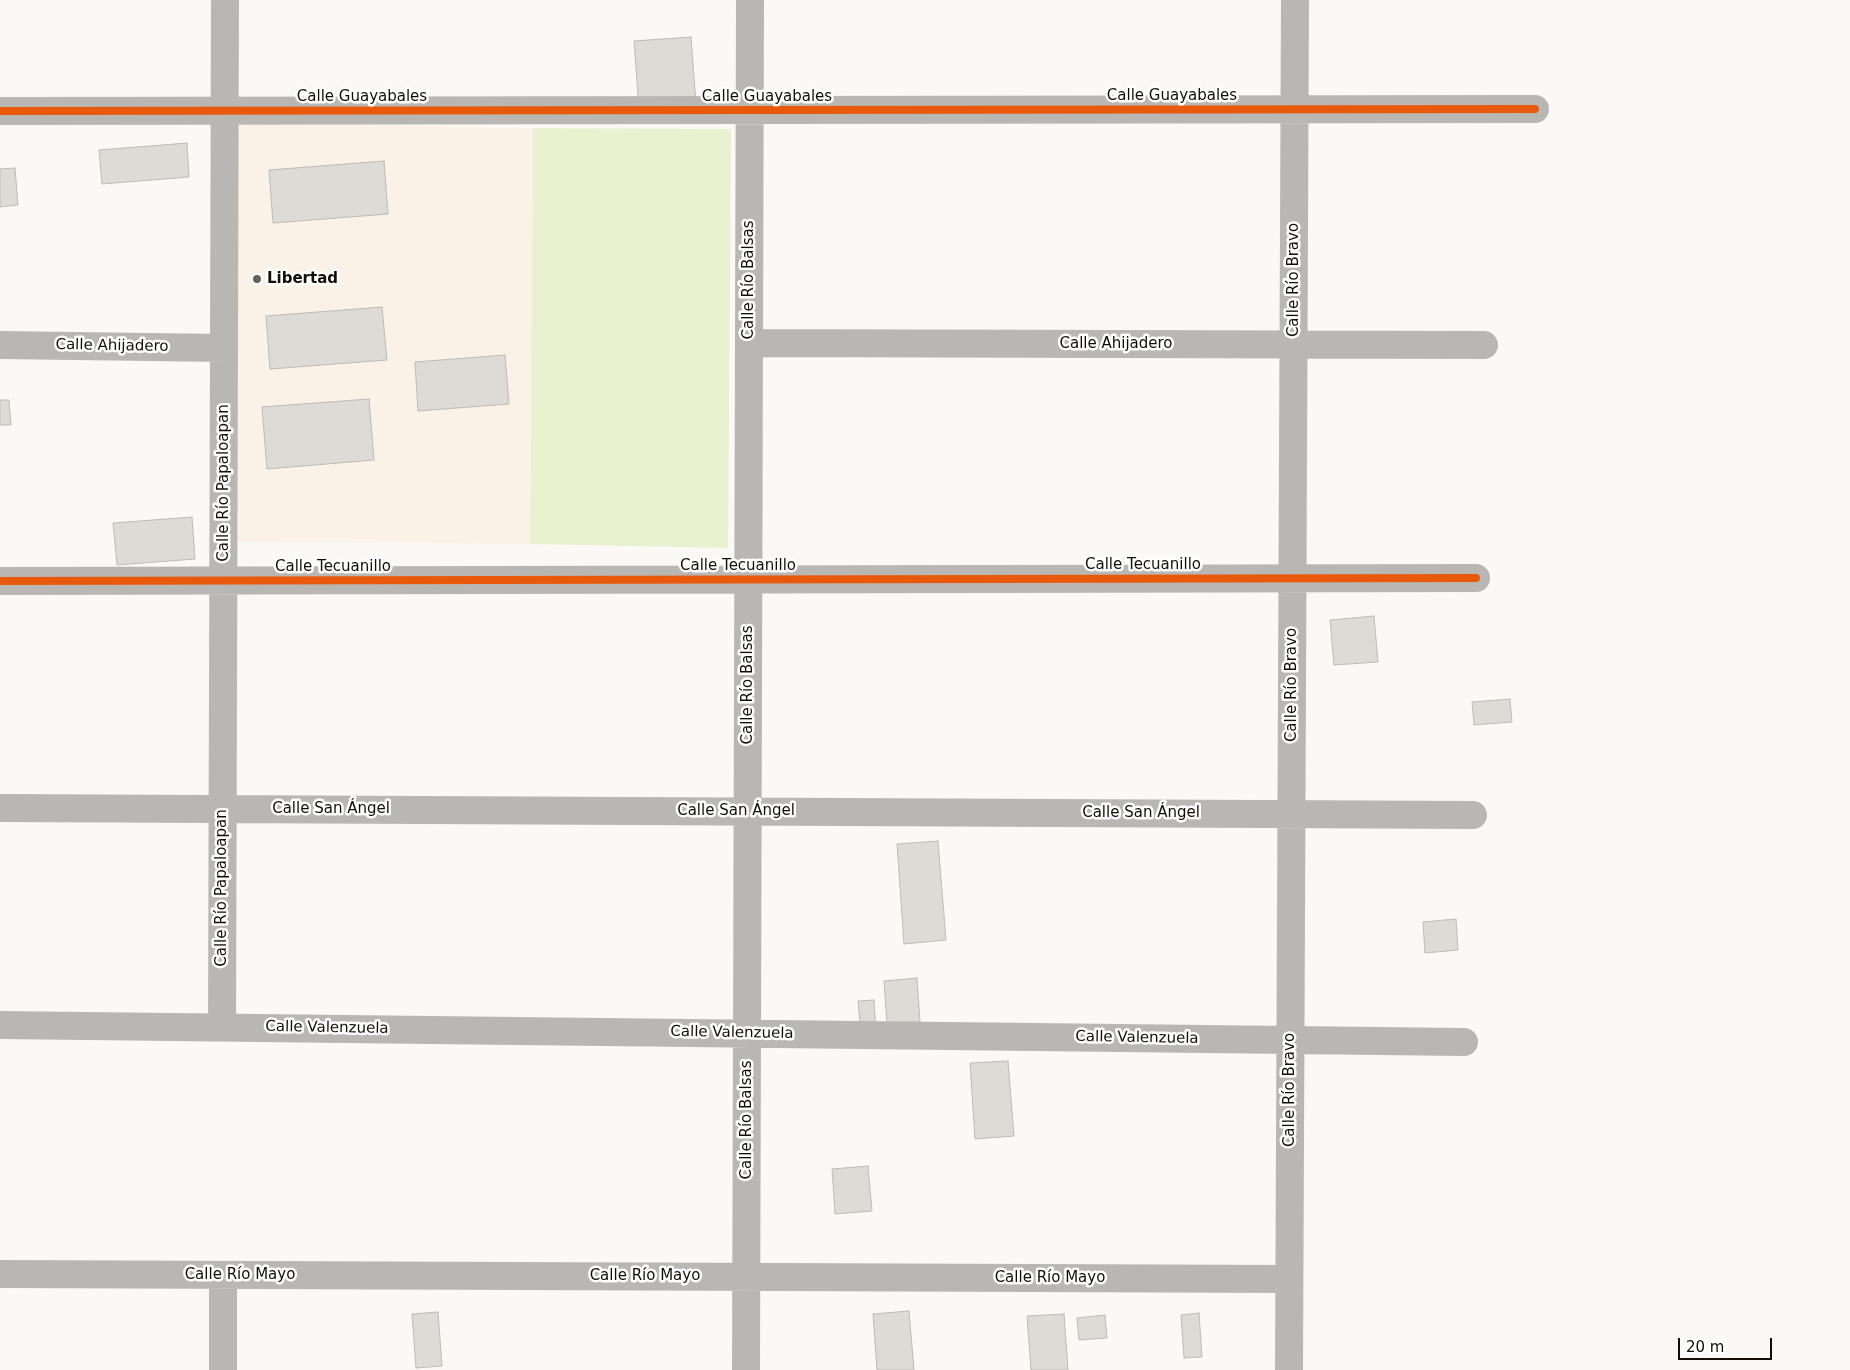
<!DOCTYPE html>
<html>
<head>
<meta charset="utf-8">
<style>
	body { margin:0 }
	#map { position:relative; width:1850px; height:1370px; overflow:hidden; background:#fbf9f6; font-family:"DejaVu Sans",sans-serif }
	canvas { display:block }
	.scale { position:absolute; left:1678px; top:1338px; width:94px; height:22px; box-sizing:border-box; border:2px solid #130d08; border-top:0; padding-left:6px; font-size:15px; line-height:18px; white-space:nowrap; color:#130d08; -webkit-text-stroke:4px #fff; paint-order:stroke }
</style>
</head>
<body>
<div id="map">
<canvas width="1850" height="1370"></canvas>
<div class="scale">20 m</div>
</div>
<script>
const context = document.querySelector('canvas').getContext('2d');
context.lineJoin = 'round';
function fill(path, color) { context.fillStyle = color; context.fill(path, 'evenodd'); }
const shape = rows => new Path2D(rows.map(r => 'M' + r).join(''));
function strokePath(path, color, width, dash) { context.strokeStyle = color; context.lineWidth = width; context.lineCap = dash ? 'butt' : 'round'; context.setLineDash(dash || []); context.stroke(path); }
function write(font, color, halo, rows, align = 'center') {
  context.font = font + ' "DejaVu Sans",sans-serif'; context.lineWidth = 5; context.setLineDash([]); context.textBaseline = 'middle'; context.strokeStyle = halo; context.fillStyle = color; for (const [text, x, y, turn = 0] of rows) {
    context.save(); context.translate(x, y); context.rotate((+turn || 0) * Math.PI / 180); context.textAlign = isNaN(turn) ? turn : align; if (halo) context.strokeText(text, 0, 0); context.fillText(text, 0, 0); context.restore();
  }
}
const education = shape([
	[237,123,533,128,530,544,234,542]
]);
const green = shape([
	[533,128,731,129,728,548,530,544]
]);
const building = shape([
	[691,37,696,104,639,109,634,41,691,37],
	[187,143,189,177,102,184,99,150,187,143],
	[384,161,388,214,273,223,269,170,384,161],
	[15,168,18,205,0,207,0,169,15,168],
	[382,307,387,360,270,369,266,316,382,307],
	[505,355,509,404,418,411,415,362,505,355],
	[369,399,374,460,267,469,262,407,369,399],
	[0,400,9,400,11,425,0,425,0,400],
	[192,517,195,559,117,565,113,523,192,517],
	[1374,616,1378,662,1334,665,1330,620,1374,616],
	[1510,699,1512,722,1474,725,1472,702,1510,699],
	[938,841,946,940,904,944,897,844,938,841],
	[1456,919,1458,950,1425,953,1423,922,1456,919],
	[917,978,920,1022,887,1024,884,981,917,978],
	[874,1000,876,1032,861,1034,858,1001,874,1000],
	[1008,1061,1014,1136,975,1139,970,1063,1008,1061],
	[868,1166,872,1211,835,1214,832,1169,868,1166],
	[909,1311,914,1370,877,1370,873,1314,909,1311],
	[438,1312,442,1366,416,1368,412,1314,438,1312],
	[1199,1313,1202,1357,1184,1358,1181,1315,1199,1313],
	[1064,1314,1068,1370,1031,1370,1027,1316,1064,1314],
	[1105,1315,1107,1338,1079,1340,1077,1318,1105,1315]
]);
const minor = shape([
	[0,111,1535,109],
	[749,343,1484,345],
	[0,345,224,348],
	[0,581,1476,578],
	[0,808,1473,815],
	[0,1025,1464,1042],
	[222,1027,225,0],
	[0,1274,1289,1279],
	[223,1370,223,1275],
	[746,1370,750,0],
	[1289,1370,1295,0]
]);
const cycleway = shape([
	[0,111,1535,109],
	[0,581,1476,578]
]);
const markers = [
	[257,279,5,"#64605b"]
];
const streetNames = [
	["Calle Guayabales",1172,96],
	["Calle Guayabales",362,97],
	["Calle Guayabales",767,97],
	["Calle Río Balsas",749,280,-90],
	["Calle Río Bravo",1294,280,-90],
	["Calle Ahijadero",1116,344],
	["Calle Ahijadero",112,346,1],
	["Calle Río Papaloapan",224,483,-90],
	["Calle Tecuanillo",1143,565],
	["Calle Tecuanillo",738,566],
	["Calle Tecuanillo",333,567],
	["Calle Río Balsas",748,685,-90],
	["Calle Río Bravo",1292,685,-90],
	["Calle San Ángel",331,809],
	["Calle San Ángel",736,811],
	["Calle San Ángel",1141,813],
	["Calle Río Papaloapan",222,888,-90],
	["Calle Valenzuela",327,1028,1],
	["Calle Valenzuela",732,1033,1],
	["Calle Valenzuela",1137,1038,1],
	["Calle Río Bravo",1290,1090,-90],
	["Calle Río Balsas",747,1120,-90],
	["Calle Río Mayo",240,1275],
	["Calle Río Mayo",645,1276],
	["Calle Río Mayo",1050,1278]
];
const poiNames = [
	["Libertad",267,279]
];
fill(education, '#fbf2e7');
fill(green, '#e9f1d1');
fill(building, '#dedad6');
strokePath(building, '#bebab6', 1);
strokePath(minor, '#b8b7b4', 28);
strokePath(cycleway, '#e8590c', 8);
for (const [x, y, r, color] of markers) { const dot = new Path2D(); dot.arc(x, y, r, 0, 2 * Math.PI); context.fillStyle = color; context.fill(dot); strokePath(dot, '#fff', 2); }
write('15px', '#130d08', '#fff', streetNames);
write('bold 15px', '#130d08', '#fff', poiNames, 'left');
</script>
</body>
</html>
